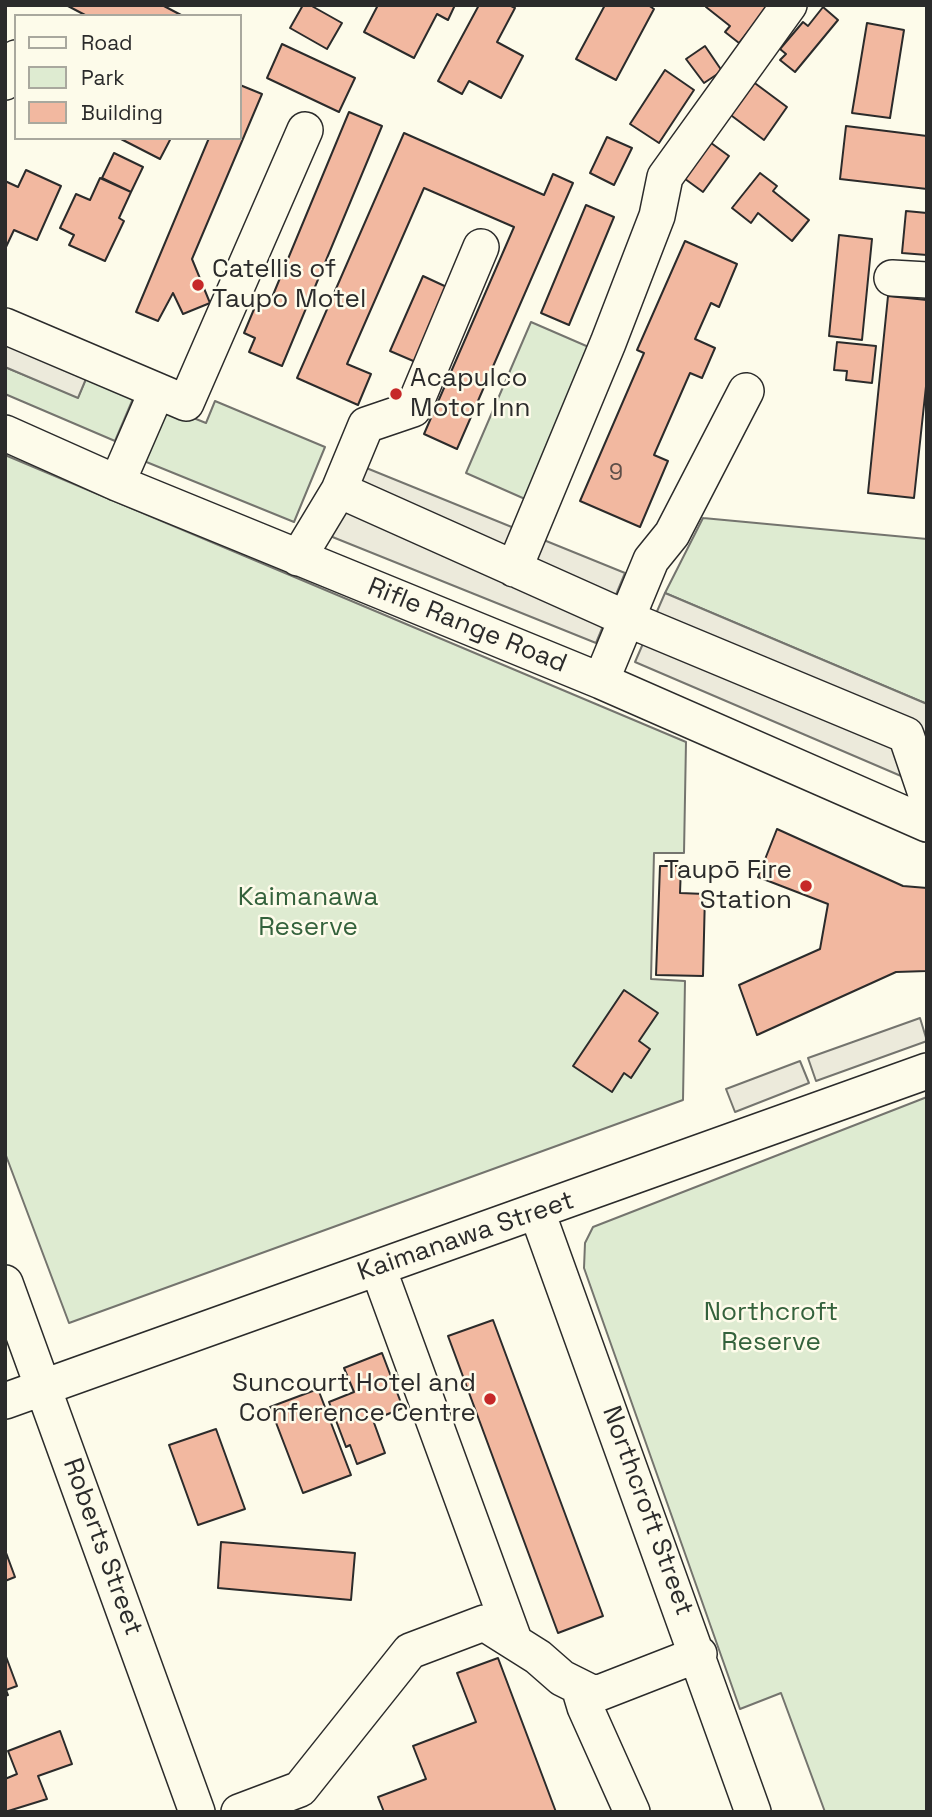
<!DOCTYPE html>
<html>
<head>
<meta charset="utf-8">
<style>
	body { margin:0 }
	#map { position:relative; width:932px; height:1817px; overflow:hidden; background:#fdfbea; font-family:"Space Grotesk",sans-serif }
	canvas { display:block }
	.frame { position:absolute; inset:0; border:7px solid #2b2b2b; pointer-events:none }
	.legend { position:absolute; left:14px; top:14px; width:228px; height:126px; box-sizing:border-box; background:#fdfbea; border:2px solid #a9a89e; margin:0; padding:9px 12px; list-style:none; font-size:21px; color:#2b2b2b }
	.legend li { display:flex; align-items:center; gap:14px; height:35px }
	.legend b { width:35px; border:2px solid #a9a89e }
</style>
</head>
<body>
<div id="map">
<canvas width="932" height="1817"></canvas>
<div class="frame"></div>
<ul class="legend">
<li><b style="height:9px;background:#fdfbea"></b>Road</li>
<li><b style="height:19px;background:#deebd1"></b>Park</li>
<li><b style="height:19px;background:#f2b8a0"></b>Building</li>
</ul>
</div>
<script>
const context = document.querySelector('canvas').getContext('2d');
context.lineJoin = 'round';
function fill(path, color) { context.fillStyle = color; context.fill(path, 'evenodd'); }
const shape = rows => new Path2D(rows.map(r => 'M' + r).join(''));
function strokePath(path, color, width, dash) { context.strokeStyle = color; context.lineWidth = width; context.lineCap = dash ? 'butt' : 'round'; context.setLineDash(dash || []); context.stroke(path); }
function write(font, color, halo, rows, align = 'center') {
  context.font = font + ' "Space Grotesk",sans-serif'; context.lineWidth = 5; context.setLineDash([]); context.textBaseline = 'middle'; context.strokeStyle = halo; context.fillStyle = color; for (const [text, x, y, turn = 0] of rows) {
    context.save(); context.translate(x, y); context.rotate((+turn || 0) * Math.PI / 180); context.textAlign = isNaN(turn) ? turn : align; if (halo) context.strokeText(text, 0, 0); context.fillText(text, 0, 0); context.restore();
  }
}
const green = shape([
	[531,322,591,348,525,499,466,473,531,322],
	[5,367,78,397,88,374,135,394,115,441,5,394,5,367],
	[215,401,325,447,294,522,139,459,161,405,206,423,215,401],
	[5,455,686,742,684,853,654,853,651,979,685,981,683,1100,69,1323,5,1153,5,455],
	[703,518,927,539,927,704,665,593,703,518],
	[927,1097,927,1812,825,1812,781,1693,740,1709,584,1268,585,1243,593,1227,927,1097]
]);
const parking = shape([
	[5,339,88,374,78,398,5,367,5,339],
	[359,465,625,573,596,643,330,536,359,465],
	[665,593,927,704,927,736,908,779,635,662,665,593],
	[920,1018,927,1041,816,1081,808,1058,920,1018],
	[800,1061,809,1083,735,1112,726,1089,800,1061]
]);
const building = shape([
	[66,5,162,5,183,16,87,16,66,5],
	[303,5,310,5,342,23,327,49,290,28,303,5],
	[378,5,455,5,448,20,437,14,414,58,364,32,378,5],
	[479,5,509,5,515,8,497,42,523,56,501,98,469,81,462,94,438,81,479,5],
	[605,5,648,5,654,9,616,80,576,59,605,5],
	[707,5,769,5,739,43,725,32,730,26,706,7,707,5],
	[823,7,838,20,795,72,780,60,786,54,780,49,803,22,808,26,823,7],
	[867,23,904,30,890,118,852,113,867,23],
	[282,44,355,78,339,112,267,78,282,44],
	[705,46,722,71,704,83,686,59,705,46],
	[665,70,694,90,659,143,630,124,665,70],
	[752,81,787,107,764,140,728,113,752,81],
	[240,85,262,94,192,259,210,303,183,314,173,293,158,321,136,312,209,138,240,138,240,85],
	[349,112,382,126,282,366,249,352,255,338,244,333,257,302,268,307,349,112],
	[846,126,927,136,927,189,840,179,846,126],
	[404,133,544,195,553,174,573,183,457,449,424,434,514,227,424,188,347,364,371,374,358,405,297,378,404,133],
	[607,137,632,148,614,185,590,173,607,137],
	[119,138,171,138,160,159,119,138],
	[707,140,729,156,703,192,681,176,707,140],
	[114,153,143,167,131,192,102,178,114,153],
	[26,170,61,186,37,240,14,230,6,247,5,181,18,187,26,170],
	[760,173,777,186,773,191,809,220,792,241,758,213,751,223,732,208,760,173],
	[100,178,131,192,119,218,124,221,105,261,69,245,74,235,60,228,76,194,90,200,100,178],
	[586,205,614,217,569,325,541,313,586,205],
	[906,211,927,213,927,255,902,253,906,211],
	[839,235,872,239,862,340,829,336,839,235],
	[685,241,737,264,719,307,711,303,695,339,715,348,702,378,690,373,654,455,668,461,640,527,580,501,644,353,637,350,685,241],
	[423,276,451,289,418,363,390,351,423,276],
	[888,296,927,300,927,377,914,498,868,493,888,296],
	[837,342,876,346,872,383,846,380,847,371,834,370,837,342],
	[777,829,903,886,927,888,927,971,896,972,757,1035,739,985,820,949,828,904,758,877,777,829],
	[660,866,681,866,680,893,705,894,703,976,656,975,660,866],
	[624,990,658,1013,639,1041,650,1049,631,1078,624,1073,612,1092,573,1066,624,990],
	[493,1320,603,1616,558,1633,448,1336,493,1320],
	[382,1353,403,1408,373,1420,385,1453,357,1464,350,1445,346,1447,329,1402,354,1392,344,1368,382,1353],
	[318,1389,351,1475,303,1493,270,1407,318,1389],
	[216,1429,245,1509,198,1525,169,1445,216,1429],
	[221,1542,355,1553,351,1600,218,1588,221,1542],
	[5,1550,15,1577,5,1581,5,1550],
	[5,1654,17,1686,6,1690,8,1695,5,1696,5,1654],
	[498,1658,556,1812,384,1812,378,1797,426,1779,413,1746,476,1722,457,1673,498,1658],
	[60,1731,72,1764,38,1776,47,1799,5,1812,5,1779,17,1774,8,1751,60,1731]
]);
const minor = shape([
	[5,82,16,58],
	[892,278,927,280],
	[5,326,186,403,305,130],
	[5,433,117,483,601,681,927,824],
	[117,483,157,391],
	[339,490,625,618,906,735,927,797],
	[298,558,339,490,366,425,413,409,481,247],
	[514,569,608,343,657,216,665,177,789,5],
	[601,681,651,560,672,534,746,391],
	[537,1212,753,1812],
	[378,1268,514,1640],
	[5,1283,197,1812],
	[5,1401,927,1071],
	[579,1687,585,1707,632,1812],
	[239,1812,300,1789,410,1651,484,1623,538,1657,562,1678,590,1692,599,1693,699,1654]
]);
const markers = [
	[198,285,7,"#c62828"],
	[396,394,7,"#c62828"],
	[806,886,7,"#c62828"],
	[490,1399,7,"#c62828"]
];
const numberNames = [
	["9",616,474]
];
const poiNames = [
	["Catellis of",212,270],
	["Taupo Motel",212,300],
	["Acapulco",410,379],
	["Motor Inn",410,409],
	["Taupō Fire",792,871,"right"],
	["Station",792,901,"right"],
	["Suncourt Hotel and",476,1384,"right"],
	["Conference Centre",476,1414,"right"]
];
const streetNames = [
	["Rifle Range Road",467,626,22],
	["Kaimanawa Street",466,1237,-19],
	["Northcroft Street",647,1511,70],
	["Roberts Street",102,1547,70]
];
const parkNames = [
	["Kaimanawa",308,898],
	["Reserve",308,928],
	["Northcroft",771,1313],
	["Reserve",771,1343]
];
fill(green, '#deebd1');
strokePath(green, '#74746e', 2);
fill(parking, '#eceadb');
strokePath(parking, '#74746e', 2);
fill(building, '#f2b8a0');
strokePath(building, '#2b2b2b', 2);
strokePath(minor, '#2b2b2b', 38);
strokePath(minor, '#fdfbea', 35);
for (const [x, y, r, color] of markers) { const dot = new Path2D(); dot.arc(x, y, r, 0, 2 * Math.PI); context.fillStyle = color; context.fill(dot); strokePath(dot, '#fdfbea', 2.5); }
write('23px', '#5d4e48', null, numberNames);
write('26px', '#2b2b2b', '#fdfbea', poiNames, 'left');
write('26px', '#2b2b2b', '#fdfbea', streetNames);
write('26px', '#34623c', '#fdfbea', parkNames);
</script>
</body>
</html>
